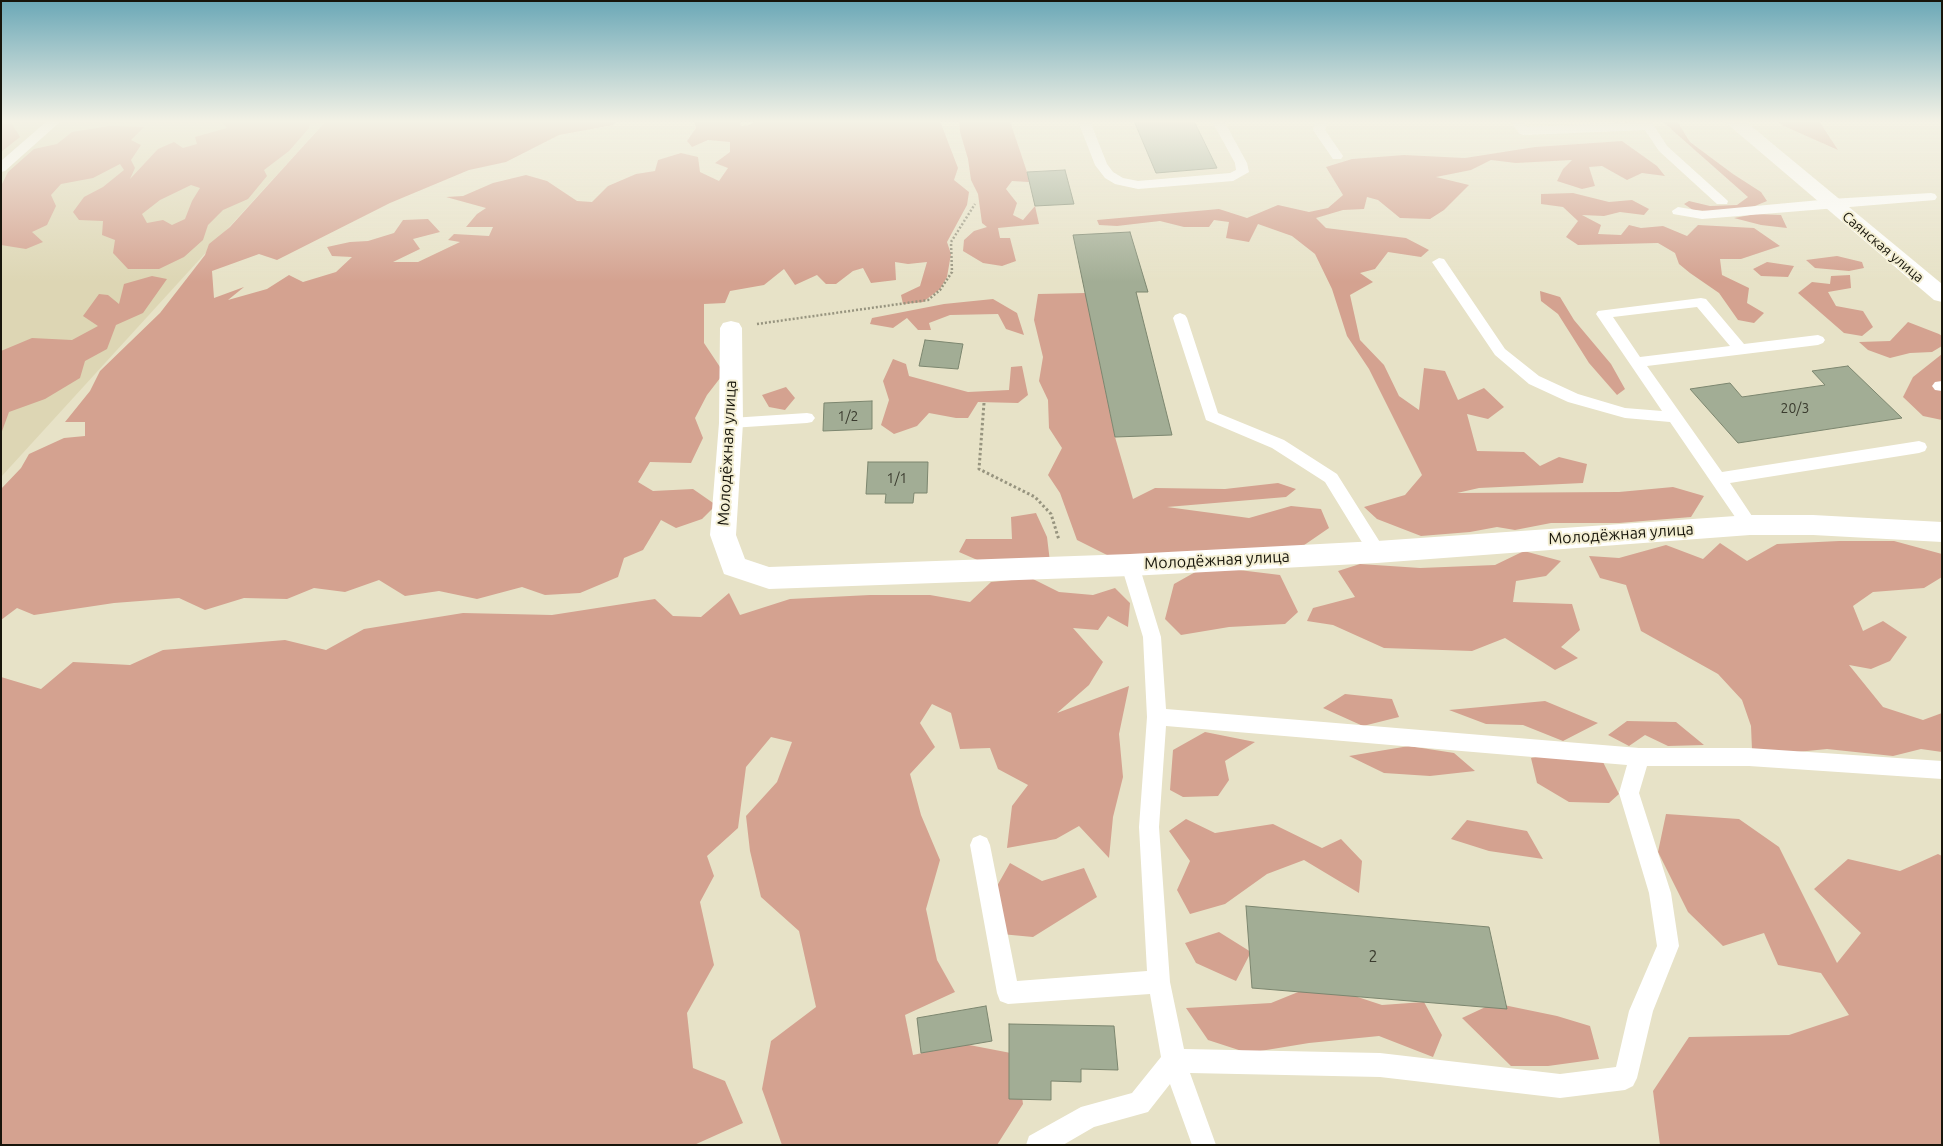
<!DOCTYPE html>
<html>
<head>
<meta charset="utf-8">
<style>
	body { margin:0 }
	#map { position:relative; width:1943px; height:1146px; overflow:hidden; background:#e7e2c7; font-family:Ubuntu,sans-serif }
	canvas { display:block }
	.frame { position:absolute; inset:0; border:2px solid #17150b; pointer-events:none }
</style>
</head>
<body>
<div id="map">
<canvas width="1943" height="1146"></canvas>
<div class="frame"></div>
</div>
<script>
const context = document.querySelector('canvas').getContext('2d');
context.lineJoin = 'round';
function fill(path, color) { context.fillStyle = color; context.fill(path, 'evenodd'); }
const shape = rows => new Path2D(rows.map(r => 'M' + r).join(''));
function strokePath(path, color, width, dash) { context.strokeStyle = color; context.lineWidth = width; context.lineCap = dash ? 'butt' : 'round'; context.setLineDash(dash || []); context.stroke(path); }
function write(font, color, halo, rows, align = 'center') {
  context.font = font + ' Ubuntu,sans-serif'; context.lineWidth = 4; context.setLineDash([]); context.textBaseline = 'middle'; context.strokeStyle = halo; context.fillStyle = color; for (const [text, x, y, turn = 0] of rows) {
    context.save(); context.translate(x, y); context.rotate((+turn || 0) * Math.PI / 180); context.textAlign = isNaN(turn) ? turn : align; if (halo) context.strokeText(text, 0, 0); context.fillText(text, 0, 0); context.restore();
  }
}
const built = shape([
	[1,121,326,121,1,477]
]);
const green = shape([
	[221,121,310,121,309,128,289,151,264,170,267,176,248,199,223,210,208,225,203,240,184,257,159,269,128,269,113,253,115,240,102,235,103,221,79,220,73,212,84,197,103,187,124,170,120,164,93,178,61,184,51,195,56,206,47,225,32,232,43,242,26,249,1,245,1,186,8,172,34,149,57,144,72,132,110,126,144,127,131,140,141,145,131,160,135,168,130,179,158,149,174,142,183,148,197,144,195,137,227,128],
	[191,185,200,188,192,201,185,219,172,225,163,220,147,223,142,214,160,200],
	[326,121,617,121,613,125,559,135,506,162,469,170,390,203,277,260,259,254,212,271,214,298,244,287,228,300,267,289,289,275,303,282,336,272,352,257,332,256,327,247,350,242,368,241,394,233,403,220,428,219,440,232,413,239,420,249,393,262,418,262,460,242,448,240,454,234,489,236,493,227,466,227,477,214,486,208,446,197,463,196,493,183,526,175,547,181,577,201,592,202,608,186,636,174,655,171,658,160,681,153,698,157,700,172,719,181,728,168,715,163,730,152,730,142,708,140,692,147,687,141,696,128,694,121,740,121,741,126,750,125,756,121,940,121,958,168,954,180,969,192,967,205,947,242,951,254,947,277,940,289,923,302,903,304,901,295,920,286,927,262,908,264,895,262,896,280,871,283,863,268,853,271,836,284,826,284,817,275,795,285,784,269,764,285,730,291,725,303,704,304,704,343,724,373,707,395,695,418,703,438,691,463,650,462,638,482,653,491,693,489,716,505,702,519,676,528,661,520,643,550,624,558,618,577,580,593,545,595,522,587,477,599,439,591,405,596,379,580,345,592,314,588,287,599,244,598,205,610,179,598,114,603,34,615,17,608,1,620,1,489,21,468,29,454,64,438,85,436,85,422,65,422,90,391,100,371,160,313,205,255,209,244,230,227],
	[959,121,1010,121,1027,172,1029,182,1012,181,1006,189,1017,203,1013,215,1023,220,1035,206,1039,224,998,228,1000,238,1010,238,1016,261,1002,266,983,263,963,251,964,240,974,231,987,227,982,223,978,194,971,180,968,159,960,132],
	[1662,121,1677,121,1690,142,1733,174,1761,192,1767,201,1750,208,1721,212,1693,210,1684,204,1689,201,1710,206,1737,205,1748,197],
	[1777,121,1819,121,1838,150,1784,126],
	[1,124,12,124,20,137,1,152],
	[1622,141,1657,166,1665,176,1642,173,1627,180,1602,166,1589,167,1595,186,1582,189,1557,181,1563,169,1572,160,1516,163,1491,160,1471,170,1436,177,1469,185,1444,210,1430,219,1400,218,1378,200,1367,197,1364,209,1343,210,1316,218,1326,228,1406,238,1429,250,1421,257,1388,252,1375,269,1360,273,1373,282,1350,295,1360,340,1384,365,1399,396,1419,410,1424,368,1445,371,1458,400,1484,388,1504,407,1488,419,1467,414,1477,451,1524,452,1540,466,1559,457,1587,464,1583,483,1479,488,1457,493,1619,492,1673,487,1704,496,1691,517,1619,523,1551,523,1515,530,1497,527,1470,532,1421,536,1377,519,1364,507,1405,495,1422,475,1369,369,1347,336,1332,289,1315,254,1292,236,1258,224,1249,242,1226,238,1229,222,1214,220,1209,227,1184,227,1160,221,1117,226,1099,225,1097,220,1219,209,1247,218,1278,205,1309,212,1328,208,1343,195,1326,167,1352,159,1404,155,1465,158,1535,147],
	[1573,193,1609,202,1632,200,1649,209,1644,215,1620,212,1604,216,1582,215,1601,225,1598,234,1621,235,1629,225,1641,228,1663,226,1687,236,1698,225,1754,228,1780,246,1741,259,1720,259,1722,275,1749,288,1747,303,1764,313,1754,323,1738,320,1719,293,1690,273,1679,264,1675,253,1658,243,1578,245,1566,237,1578,221,1563,207,1541,204,1541,194],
	[1755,214,1781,215,1787,228,1761,225,1734,218],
	[1837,256,1862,262,1864,268,1849,271,1815,268,1806,260],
	[1767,262,1794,266,1788,277,1761,276,1753,269],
	[1850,275,1851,288,1828,292,1836,306,1863,311,1873,327,1862,336,1844,333,1798,293,1812,282,1830,284,1831,276],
	[152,276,167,279,143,313,116,325,107,349,85,361,80,378,45,399,9,412,1,434,1,351,32,338,72,340,98,326,83,316,99,294,108,295,119,304,124,284],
	[1540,291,1560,297,1574,320,1611,364,1625,389,1617,395,1589,363,1558,314,1541,301],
	[1086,293,1115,437,1133,499,1155,488,1225,489,1278,483,1296,489,1286,497,1167,507,1249,518,1291,506,1321,509,1329,528,1297,550,1109,556,1077,540,1060,493,1048,475,1062,448,1049,428,1048,400,1039,381,1043,357,1034,320,1038,294],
	[993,299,1017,313,1024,335,1006,329,998,314,950,315,929,323,931,330,918,330,907,318,893,328,870,324,872,318,944,304],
	[1908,322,1939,334,1942,336,1942,346,1932,352,1910,353,1890,358,1868,350,1859,342,1890,341],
	[1942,354,1942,420,1923,416,1903,397,1913,377],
	[893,359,906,364,909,376,968,392,1009,390,1011,367,1022,366,1028,395,1018,403,978,402,968,418,956,418,929,413,917,426,894,434,881,425,889,400,883,381],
	[786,387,795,398,785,410,769,407,762,395],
	[1036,513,1047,537,1050,562,991,566,959,552,966,539,1012,539,1011,517],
	[1839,541,1894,541,1942,554,1942,577,1924,588,1873,592,1853,606,1863,631,1883,621,1907,637,1890,661,1871,669,1849,665,1883,707,1923,720,1942,713,1942,752,1921,749,1893,756,1827,749,1787,753,1752,750,1751,726,1742,700,1718,674,1641,631,1626,585,1600,578,1589,556,1619,558,1666,545,1703,559,1720,543,1747,561,1777,544],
	[1524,551,1561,561,1546,576,1516,581,1513,602,1572,604,1580,630,1561,647,1578,658,1555,670,1505,638,1472,651,1384,648,1333,625,1307,621,1313,608,1355,597,1338,571,1360,564,1420,568,1495,565],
	[1206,566,1280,575,1298,612,1285,624,1229,627,1181,635,1165,619,1174,584],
	[1031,578,1059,592,1093,595,1115,588,1130,603,1128,627,1108,616,1098,630,1073,628,1103,662,1089,685,1057,713,1129,686,1119,734,1123,777,1113,817,1109,858,1079,826,1056,839,1007,848,1012,806,1028,785,998,769,990,748,960,749,951,713,932,704,920,723,935,747,910,774,921,815,940,860,926,909,937,960,955,992,905,1015,913,1055,964,1044,1016,1054,1023,1104,997,1145,782,1145,762,1089,771,1041,816,1007,799,931,761,897,750,851,746,816,777,782,792,742,771,737,746,767,738,828,707,856,714,876,700,902,714,965,687,1013,693,1068,725,1081,743,1123,694,1145,1,1145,1,677,41,689,73,662,130,665,163,650,285,640,326,650,364,629,463,613,552,615,655,599,673,616,701,617,729,593,740,615,790,599,870,595,930,595,970,602,991,582],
	[1345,694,1392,699,1399,717,1363,726,1323,708],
	[1545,701,1598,723,1563,741,1523,725,1486,724,1449,710],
	[1627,721,1676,722,1704,745,1668,746,1645,735,1629,746,1608,735],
	[1205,732,1255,742,1225,761,1229,780,1218,796,1183,797,1170,790,1173,750],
	[1409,746,1454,753,1475,771,1430,776,1384,773,1349,756],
	[1568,750,1603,762,1619,794,1609,803,1569,802,1537,783,1531,758],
	[1666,814,1739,819,1779,847,1837,963,1861,933,1814,889,1848,859,1900,871,1938,854,1942,856,1942,1145,1660,1145,1653,1091,1689,1037,1789,1035,1849,1015,1821,973,1778,965,1764,933,1723,946,1688,912,1658,852],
	[1186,819,1215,833,1273,824,1322,848,1341,839,1362,861,1359,893,1304,860,1267,874,1225,904,1190,914,1177,890,1190,861,1169,831],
	[1467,820,1527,831,1543,859,1489,851,1451,839],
	[1010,863,1042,881,1084,868,1097,897,1033,937,1001,934,993,893],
	[1219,932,1251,952,1236,981,1196,963,1185,943],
	[1318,984,1382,1005,1424,1002,1442,1035,1433,1057,1379,1036,1309,1043,1248,1053,1208,1040,1186,1008,1271,1003],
	[1494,1003,1557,1016,1590,1026,1599,1059,1548,1066,1511,1066,1462,1018]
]);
const building = shape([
	[1134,121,1194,121,1217,168,1156,173,1134,121],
	[1065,170,1074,204,1035,206,1027,172,1065,170],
	[1130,232,1148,292,1136,292,1172,435,1115,437,1073,235,1130,232],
	[925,340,963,344,958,369,919,366,925,340],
	[1848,366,1902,418,1738,443,1690,389,1730,383,1742,397,1825,385,1812,371,1848,366],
	[872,401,872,429,823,431,824,403,872,401],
	[868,462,928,462,927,493,914,493,913,503,885,503,886,494,866,494,868,462],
	[1246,906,1489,927,1507,1009,1252,988,1246,906],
	[986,1006,992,1041,921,1053,917,1018,986,1006],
	[1009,1024,1114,1026,1118,1070,1081,1069,1081,1082,1051,1081,1051,1100,1009,1099,1009,1024]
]);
const pathFar1 = shape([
	[757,324,928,300,940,290,952,272,951,242,975,204]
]);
const path = shape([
	[984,403,979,469,1035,497,1051,514,1059,540]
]);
const service = shape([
	[47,121,61,121,5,171,1,172,1,161,47,121],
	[1078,121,1090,121,1107,164,1113,172,1123,178,1138,181,1230,173,1236,170,1235,163,1212,121,1224,121,1247,163,1249,172,1233,181,1138,189,1115,184,1105,178,1095,165,1078,121],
	[1316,121,1328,121,1325,130,1343,156,1341,159,1333,159,1313,130,1316,121],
	[1510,121,1523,121,1527,127,1651,121,1667,146,1728,201,1727,204,1717,204,1659,151,1645,130,1524,135,1520,134,1510,121],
	[1931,193,1935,194,1937,197,1935,200,1702,219,1673,214,1672,211,1678,207,1702,211,1831,199,1931,193],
	[1439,258,1444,259,1505,349,1539,376,1578,394,1625,408,1662,411,1596,314,1598,311,1701,298,1706,299,1744,344,1818,335,1823,337,1825,340,1823,343,1818,345,1647,366,1722,472,1919,441,1925,443,1927,447,1925,451,1919,453,1730,483,1758,525,1756,530,1750,531,1744,530,1670,422,1625,418,1568,402,1529,384,1495,355,1432,262,1439,258],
	[1697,307,1730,346,1640,357,1613,317,1697,307],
	[1180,313,1185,315,1187,318,1218,413,1284,440,1337,474,1383,547,1386,552,1383,557,1377,559,1371,557,1325,482,1272,448,1206,420,1173,318,1175,315,1180,313],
	[1942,381,1942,391,1935,390,1932,386,1935,382,1942,381],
	[807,413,812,414,815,418,812,422,807,423,731,428,725,427,723,423,725,419,731,418,807,413],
	[1130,558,1136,560,1139,565,1161,637,1166,709,1639,748,1749,748,1942,761,1942,779,1749,766,1647,766,1639,793,1671,893,1679,946,1653,1011,1637,1078,1633,1086,1625,1090,1560,1098,1380,1077,1190,1073,1216,1145,1192,1145,1170,1084,1148,1112,1094,1127,1063,1145,1026,1145,1029,1136,1081,1107,1132,1093,1161,1057,1150,994,1008,1004,1000,1001,997,993,970,845,973,838,980,835,987,838,990,845,1017,981,1147,971,1139,827,1147,717,1143,637,1121,565,1124,560,1130,558],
	[1166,726,1627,765,1619,793,1649,893,1657,946,1629,1011,1616,1067,1560,1074,1380,1053,1184,1049,1170,982,1159,827,1166,726]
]);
const minor = shape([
	[731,321,739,323,742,328,743,423,736,535,745,559,769,567,1130,554,1377,541,1750,515,1813,515,1942,522,1942,542,1813,535,1750,535,1377,563,1130,576,769,589,724,574,710,535,719,423,720,328,723,323,731,321]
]);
const tertiary = shape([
	[1724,121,1745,121,1942,284,1942,302,1934,300,1724,121]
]);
const farStreetnames = [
	["Саянская улица",1883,247,40]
];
const numberNames = [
	["20/3",1795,408],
	["1/2",848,416],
	["1/1",897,478]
];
const streetNames = [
	["Молодёжная улица",727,453,-87],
	["Молодёжная улица",1621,534,-4],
	["Молодёжная улица",1217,560,-3]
];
const nearNumbernames = [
	["2",1373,957]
];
fill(built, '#ddd6b4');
fill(green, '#d4a290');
fill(building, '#a2ad95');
strokePath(building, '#7c866f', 1);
strokePath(pathFar1, '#97947f', 2.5, [2, 2]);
strokePath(path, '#97947f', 3, [2.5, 2.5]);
fill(service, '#fff');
fill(minor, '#fff');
fill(tertiary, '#fff');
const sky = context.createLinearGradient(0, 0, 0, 282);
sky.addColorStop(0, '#6ba8b7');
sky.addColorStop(0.43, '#f4f2e6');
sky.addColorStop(1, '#f4f2e600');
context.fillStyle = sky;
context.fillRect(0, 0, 1943, 282);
write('14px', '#17150b', '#f4efd4', farStreetnames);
write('14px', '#3a3b2e', null, numberNames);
write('16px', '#17150b', '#f4efd4', streetNames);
write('16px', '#3a3b2e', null, nearNumbernames);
</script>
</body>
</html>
